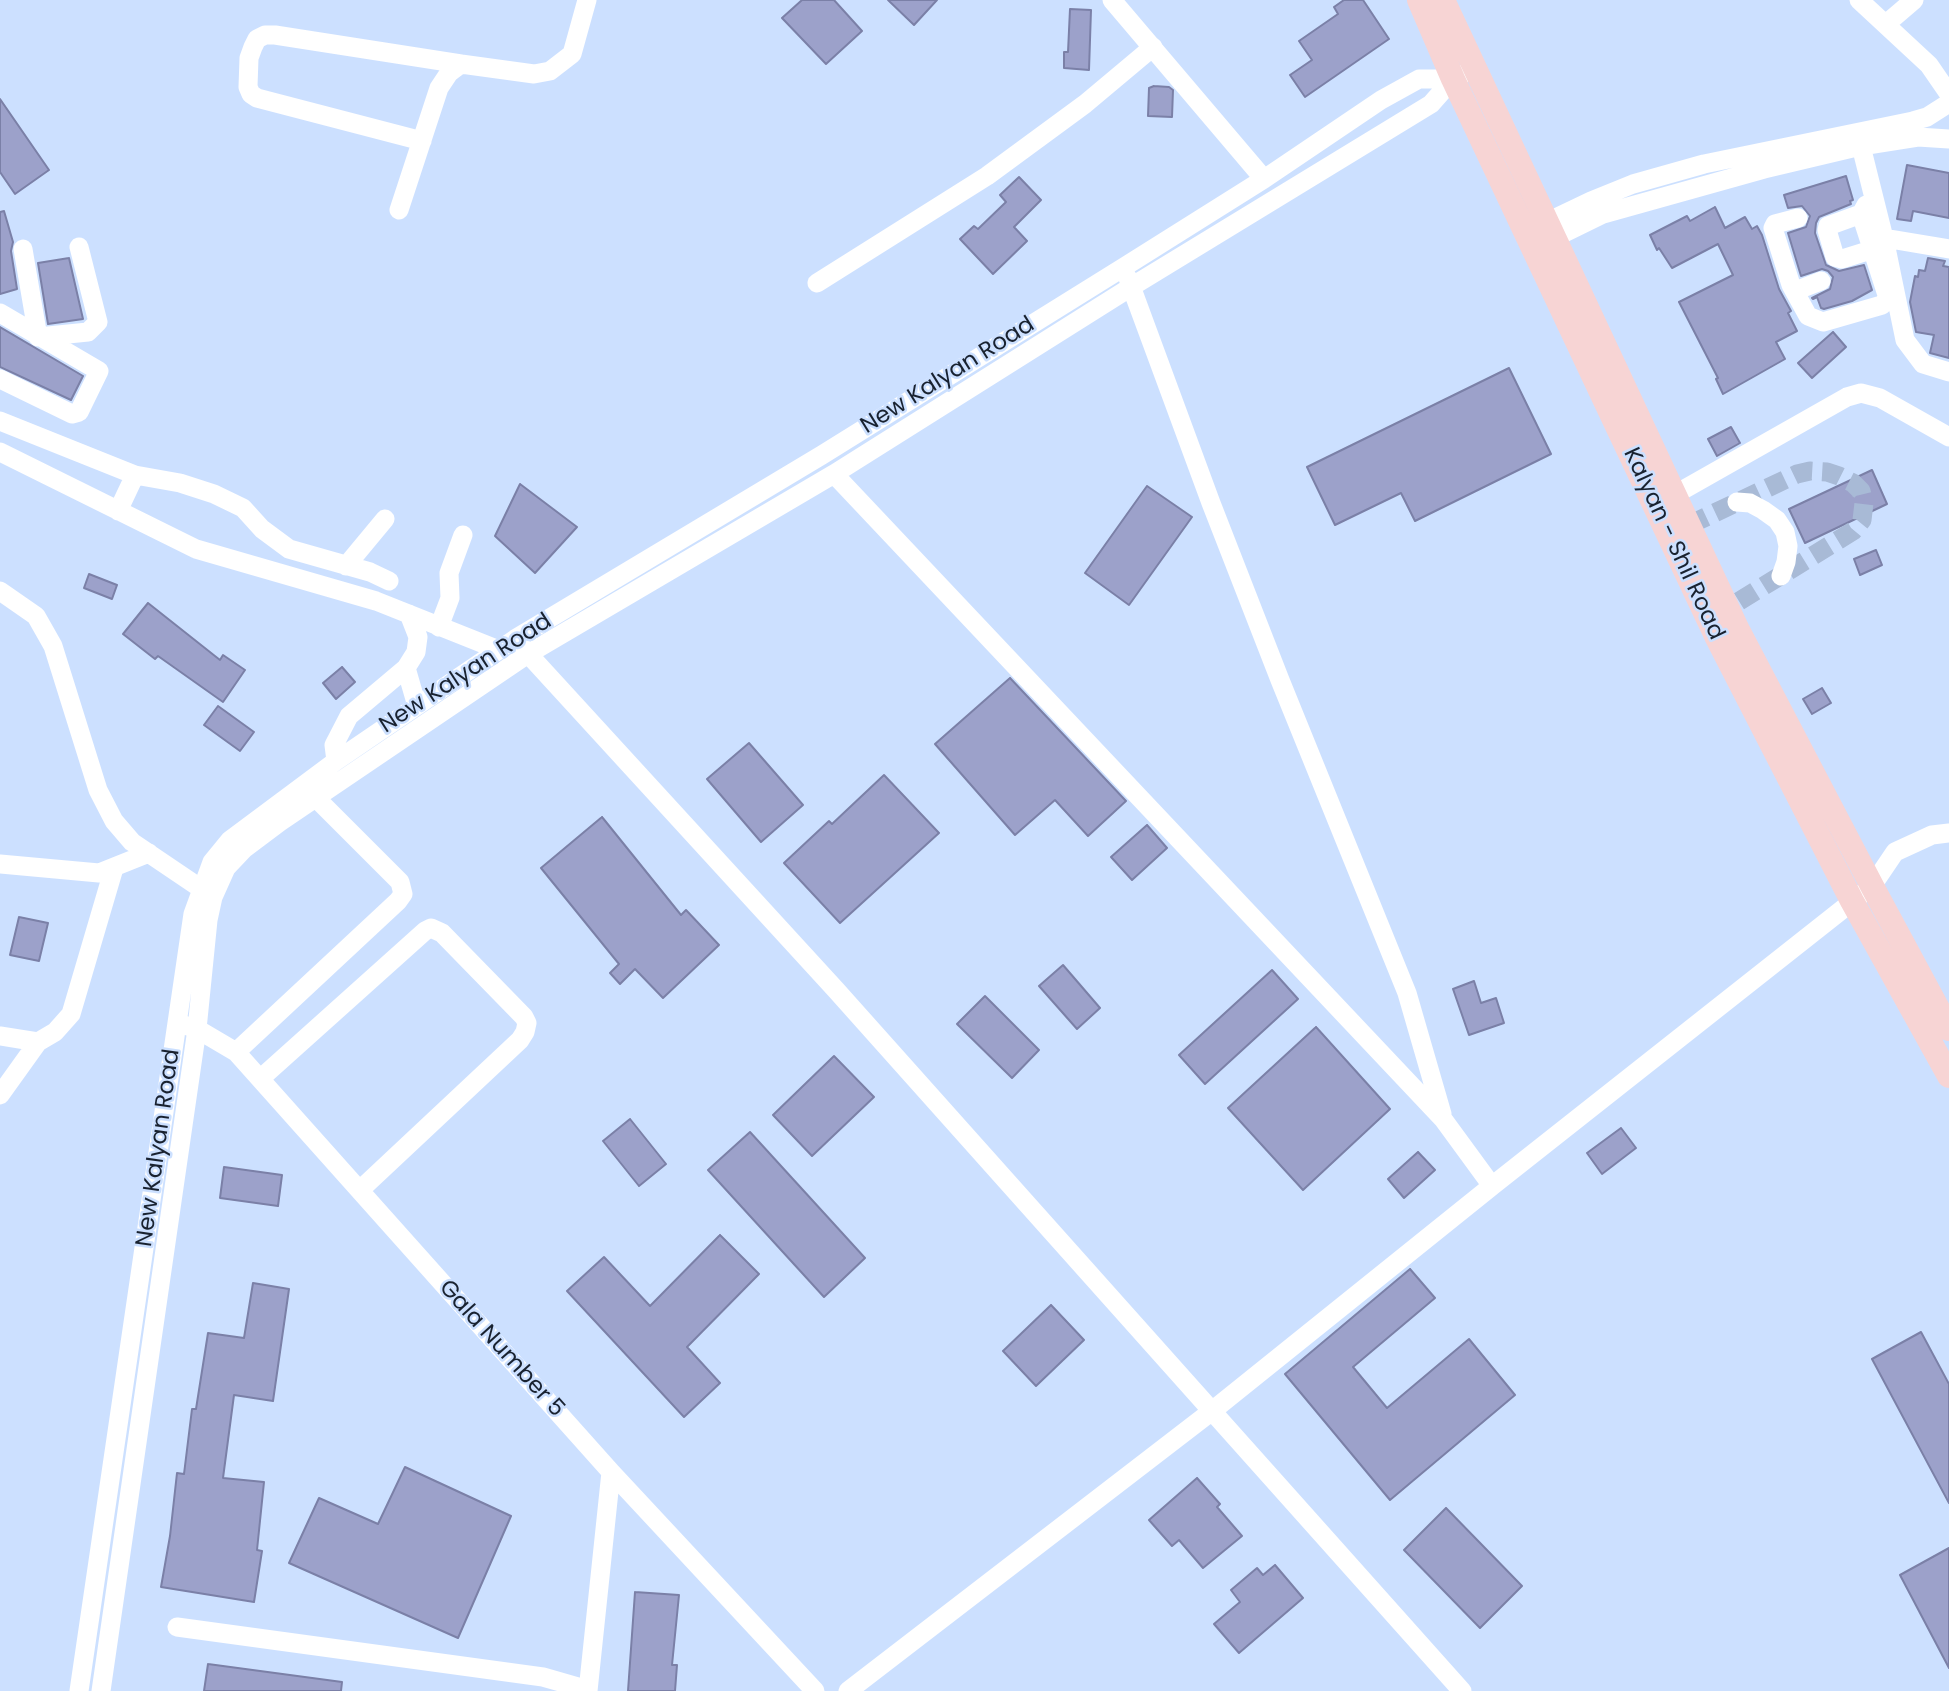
<!DOCTYPE html>
<html>
<head>
<meta charset="utf-8">
<style>
	body { margin:0 }
	canvas { display:block; background:#cce0ff }
</style>
</head>
<body>
<canvas width="1949" height="1691"></canvas>
<script>
const context = document.querySelector('canvas').getContext('2d');
context.lineJoin = 'round';
function fill(path, color) { context.fillStyle = color; context.fill(path, 'evenodd'); }
const shape = rows => new Path2D(rows.map(r => 'M' + r).join(''));
function strokePath(path, color, width, dash) { context.strokeStyle = color; context.lineWidth = width; context.lineCap = dash ? 'butt' : 'round'; context.setLineDash(dash || []); context.stroke(path); }
function write(font, color, halo, rows, align = 'center') {
  context.font = font + ' Poppins,sans-serif'; context.lineWidth = 5; context.setLineDash([]); context.textBaseline = 'middle'; context.strokeStyle = halo; context.fillStyle = color; for (const [text, x, y, turn = 0] of rows) {
    context.save(); context.translate(x, y); context.rotate((+turn || 0) * Math.PI / 180); context.textAlign = isNaN(turn) ? turn : align; if (halo) context.strokeText(text, 0, 0); context.fillText(text, 0, 0); context.restore();
  }
}
const building = shape([
	[802,0,834,0,862,31,826,64,782,18,802,0],
	[888,0,937,0,914,25,888,0],
	[1344,0,1363,0,1389,39,1305,97,1290,75,1312,60,1299,41,1338,14,1334,7,1344,0],
	[1070,9,1091,10,1089,70,1064,68,1064,52,1068,52,1070,9],
	[1154,86,1169,87,1173,90,1172,117,1148,116,1149,88,1154,86],
	[0,99,49,170,15,194,0,172,0,99],
	[1907,165,1949,173,1949,218,1913,211,1911,221,1897,219,1907,165],
	[1846,176,1853,200,1850,201,1851,204,1819,217,1816,223,1815,233,1826,265,1839,271,1864,265,1872,290,1852,301,1824,309,1821,308,1817,297,1813,299,1812,298,1830,289,1833,277,1828,271,1822,269,1801,276,1788,233,1806,227,1810,216,1802,206,1788,208,1784,195,1846,176],
	[1019,177,1041,200,1014,227,1027,241,993,274,960,239,974,226,978,229,1006,202,1000,195,1019,177],
	[1715,207,1725,228,1745,217,1752,229,1757,226,1762,235,1779,289,1791,311,1788,313,1797,331,1776,342,1785,359,1723,394,1716,379,1718,378,1679,302,1733,275,1718,244,1672,268,1659,248,1657,250,1650,235,1687,216,1690,221,1715,207],
	[4,211,13,242,11,251,17,289,0,294,0,212,4,211],
	[69,258,83,319,48,324,38,263,69,258],
	[1928,258,1945,261,1943,266,1949,267,1949,358,1930,353,1934,335,1916,332,1910,302,1915,276,1918,277,1919,270,1925,271,1928,258],
	[0,327,83,376,71,400,0,367,0,327],
	[1833,332,1846,347,1812,378,1798,363,1833,332],
	[1509,368,1551,454,1415,521,1401,493,1335,525,1307,467,1509,368],
	[1731,427,1740,443,1717,456,1708,439,1731,427],
	[1872,470,1887,504,1805,543,1789,509,1872,470],
	[520,484,577,527,535,573,495,536,520,484],
	[1147,486,1192,517,1129,605,1085,573,1147,486],
	[1876,550,1882,565,1860,575,1854,559,1876,550],
	[89,574,117,585,112,599,84,588,89,574],
	[148,603,220,660,223,655,245,670,223,702,158,656,155,659,123,634,148,603],
	[342,667,355,682,336,699,323,683,342,667],
	[1010,678,1126,801,1088,836,1055,800,1015,835,935,744,1010,678],
	[1822,688,1831,703,1812,714,1803,699,1822,688],
	[218,706,254,732,240,751,204,725,218,706],
	[749,743,803,805,761,842,707,779,749,743],
	[884,775,939,833,840,923,784,863,829,821,832,824,884,775],
	[602,817,681,915,686,910,719,945,663,998,635,969,620,984,610,973,619,964,541,868,602,817],
	[1147,825,1167,848,1132,880,1111,857,1147,825],
	[19,917,48,923,39,961,10,955,19,917],
	[1063,965,1100,1008,1077,1029,1039,986,1063,965],
	[1272,970,1298,999,1205,1084,1179,1055,1272,970],
	[1474,981,1481,1003,1496,998,1504,1023,1469,1035,1453,989,1474,981],
	[985,996,1039,1050,1012,1078,957,1024,985,996],
	[1316,1027,1390,1109,1303,1190,1228,1108,1316,1027],
	[834,1056,874,1097,812,1156,773,1115,834,1056],
	[630,1119,666,1164,639,1186,603,1141,630,1119],
	[1621,1128,1636,1148,1602,1174,1587,1153,1621,1128],
	[750,1132,865,1258,824,1297,708,1170,750,1132],
	[1418,1152,1435,1170,1404,1198,1388,1179,1418,1152],
	[224,1167,282,1175,278,1206,220,1198,224,1167],
	[720,1235,759,1274,687,1347,720,1383,684,1417,567,1291,604,1257,650,1306,720,1235],
	[1410,1269,1435,1298,1353,1367,1387,1408,1469,1339,1515,1395,1390,1500,1285,1374,1410,1269],
	[253,1283,289,1289,273,1401,234,1395,223,1478,264,1482,257,1550,262,1551,254,1602,161,1587,170,1536,177,1473,184,1474,192,1409,196,1409,208,1333,244,1338,253,1283],
	[1051,1305,1084,1340,1036,1386,1003,1351,1051,1305],
	[1921,1332,1949,1384,1949,1503,1872,1359,1921,1332],
	[405,1467,511,1516,458,1638,289,1563,319,1498,378,1524,405,1467],
	[1197,1478,1220,1504,1217,1507,1242,1536,1203,1568,1179,1540,1172,1546,1149,1520,1197,1478],
	[1446,1508,1522,1586,1480,1628,1404,1550,1446,1508],
	[1949,1548,1949,1668,1900,1575,1949,1548],
	[1275,1565,1303,1598,1239,1653,1214,1624,1240,1602,1231,1590,1257,1568,1263,1575,1275,1565],
	[635,1592,679,1595,672,1665,677,1665,675,1691,628,1691,635,1592],
	[208,1664,342,1682,341,1691,204,1691,208,1664]
]);
const minorTunnel = shape([
	[1689,525,1797,474,1810,471,1827,472,1839,476,1853,483,1861,491,1864,503,1862,520,1853,531,1728,608]
]);
const minor = shape([
	[1112,0,1264,179],
	[1859,0,1929,65,1949,94],
	[1886,24,1914,0],
	[422,141,257,98,251,94,248,87,249,58,253,47,257,39,265,35,275,35,461,64],
	[1861,146,1884,238,1949,249],
	[399,210,439,88,449,73,461,64,534,74,550,71,572,54,587,0],
	[1861,214,1828,226,1827,230,1835,257,1842,259,1874,249],
	[1798,218,1775,224,1773,228,1791,285,1808,316,1823,322,1882,305,1888,298,1861,214,1866,205,1875,203],
	[1547,222,1591,201,1633,184,1704,164,1913,121,1927,117,1949,103],
	[1554,238,1603,214,1764,169,1861,146,1918,137,1949,139],
	[1884,238,1905,340,1923,364,1949,372],
	[23,249,38,337,88,332,98,322,79,247],
	[1128,278,1211,503,1280,680,1407,993,1442,1114],
	[817,283,987,176,1085,104,1153,47],
	[1795,291,1821,281],
	[0,313,99,371,79,412,72,414,0,379],
	[0,421,135,475,180,483,214,494,243,508,262,529,289,549,370,572,389,581],
	[0,452,196,549,376,601,499,650],
	[834,474,1443,1119,1492,1186,1212,1411,848,1691],
	[1674,495,1847,397,1861,393,1880,398,1949,437],
	[1737,502,1750,503,1763,510,1777,520,1785,532,1788,546,1786,562,1781,576],
	[118,511,135,475],
	[346,566,385,519],
	[0,591,36,616,53,646,98,790,114,821,132,842,209,894],
	[409,614,418,637,416,652,406,668,417,706],
	[439,627,450,598,449,573,463,535],
	[520,645,836,990,1462,1691],
	[336,761,334,745,349,716,406,668],
	[0,864,99,873,149,853],
	[188,1026,197,1029,236,1052,611,1472,815,1691],
	[0,1036,38,1042],
	[236,1052,398,901,403,894,400,882,315,797],
	[260,1079,425,931,431,928,442,933,524,1017,527,1023,525,1032,520,1040,360,1190],
	[0,1095,38,1042,55,1032,71,1014,114,868],
	[1492,1186,1872,886,1895,852,1932,835,1949,833],
	[177,1627,543,1677,588,1690],
	[79,1691,193,914,212,862,230,840,336,761,515,639,822,455,1124,267,1264,179,1381,100,1419,79,1453,79,1463,74],
	[101,1691,197,1029,208,920,213,897,226,868,244,849,280,822,528,654,834,474,1131,287,1431,104,1453,79],
	[588,1691,611,1472]
]);
const major = shape([
	[1419,0,1453,79,1716,636,1852,901,1949,1076],
	[1443,0,1737,628,1872,886,1949,1029]
]);
const streetNames = [
	["New Kalyan Road",948,376,-32],
	["Kalyan - Shil Road",1673,544,65],
	["New Kalyan Road",466,674,-33],
	["New Kalyan Road",159,1148,-82],
	["Gala Number 5",501,1349,48]
];
fill(building, '#9ca1ca');
strokePath(building, '#7b80a7', 2);
strokePath(minorTunnel, '#a8bad6', 19, [19, 10]);
strokePath(minor, '#fff', 19);
strokePath(major, '#f7d4d4', 24);
write('23px', '#192230', '#cce0ff', streetNames);
</script>
</body>
</html>
